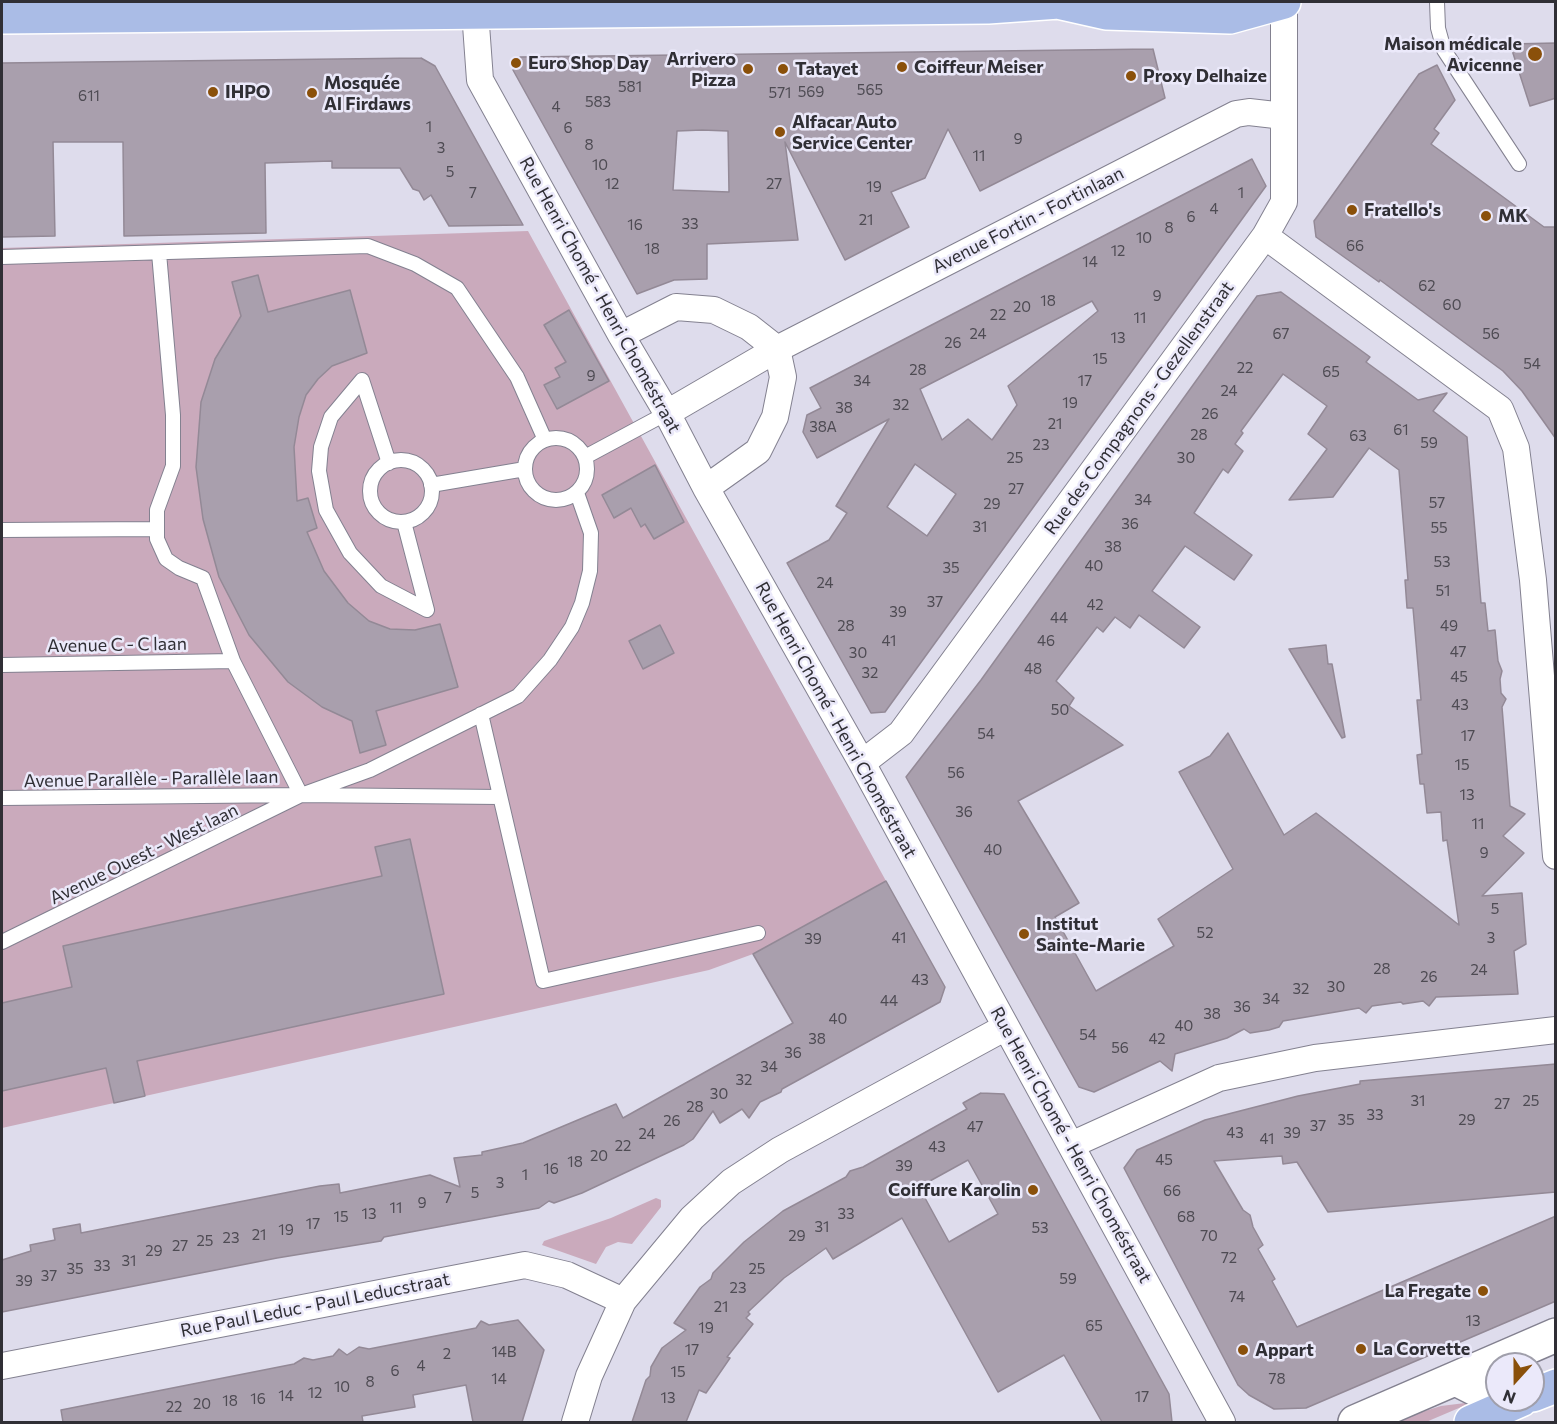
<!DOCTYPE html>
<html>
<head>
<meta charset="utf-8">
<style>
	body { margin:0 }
	#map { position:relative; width:1557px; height:1424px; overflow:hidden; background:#dedcec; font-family:Commissioner,sans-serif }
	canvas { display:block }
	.frame { position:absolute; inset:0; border:3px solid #302f35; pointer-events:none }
	.north { position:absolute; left:1485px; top:1352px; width:60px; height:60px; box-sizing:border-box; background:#ebe9fa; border:2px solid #a09fab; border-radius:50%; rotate:201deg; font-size:16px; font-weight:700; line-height:24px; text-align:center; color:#302f35 }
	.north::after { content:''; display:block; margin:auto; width:21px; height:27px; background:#8a500a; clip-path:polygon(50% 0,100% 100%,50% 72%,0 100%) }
</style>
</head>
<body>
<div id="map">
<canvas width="1557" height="1424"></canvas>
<div class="frame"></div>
<div class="north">N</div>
</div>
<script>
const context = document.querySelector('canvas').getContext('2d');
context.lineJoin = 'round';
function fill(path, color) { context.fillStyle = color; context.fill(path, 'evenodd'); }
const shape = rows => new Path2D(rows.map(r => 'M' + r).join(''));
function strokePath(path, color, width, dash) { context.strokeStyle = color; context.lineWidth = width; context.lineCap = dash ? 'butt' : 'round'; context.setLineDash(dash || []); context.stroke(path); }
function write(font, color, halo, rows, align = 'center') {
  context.font = font + ' Commissioner,sans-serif'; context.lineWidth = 5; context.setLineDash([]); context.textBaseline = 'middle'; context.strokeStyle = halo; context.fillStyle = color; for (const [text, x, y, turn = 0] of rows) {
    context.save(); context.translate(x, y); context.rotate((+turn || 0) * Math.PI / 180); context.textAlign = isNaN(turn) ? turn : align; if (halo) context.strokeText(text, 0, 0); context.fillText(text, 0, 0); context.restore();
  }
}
const green = shape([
	[528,231,886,881,753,954,709,970,2,1128,2,248],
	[656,1198,661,1200,661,1207,632,1244,618,1242,606,1247,596,1264,542,1245,544,1241,611,1218],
	[1465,1403,1466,1405,1426,1422,1389,1422,1441,1406]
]);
const building = shape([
	[1556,43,1556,98,1530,106,1510,44,1556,43],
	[1153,49,1165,98,980,191,948,129,925,178,891,192,909,227,845,260,785,142,798,240,707,244,707,279,674,280,637,294,513,70,520,57,1153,49],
	[702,130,728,131,729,192,673,190,677,131,702,130],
	[421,58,435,66,523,225,449,226,431,195,424,200,419,191,413,189,400,168,332,168,332,161,265,163,266,233,124,236,123,142,53,142,55,236,2,237,2,63,421,58],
	[1437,65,1455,100,1434,129,1439,133,1431,144,1544,227,1556,227,1556,439,1522,391,1503,371,1380,280,1379,282,1316,237,1314,221,1419,74,1437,65],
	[1252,159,1266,186,885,712,871,713,787,563,829,540,847,513,836,506,889,419,817,458,803,432,807,415,821,408,810,388,1252,159],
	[1092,301,1098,311,1008,386,1017,405,992,440,968,419,942,440,920,389,1092,301],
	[915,464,956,494,927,536,887,507,915,464],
	[258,275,268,312,350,290,367,353,332,366,318,379,306,395,299,417,294,447,297,501,308,498,317,528,307,532,324,571,348,603,369,621,390,629,415,630,440,624,458,687,376,711,386,745,360,753,352,721,322,707,288,682,249,635,219,577,203,519,196,467,201,402,215,359,241,316,232,282,258,275],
	[1281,292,1370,357,1366,362,1418,400,1447,393,1433,411,1467,437,1481,603,1485,603,1488,631,1495,630,1498,661,1502,671,1500,679,1501,693,1506,699,1502,707,1510,806,1525,814,1503,836,1524,853,1482,896,1522,893,1526,944,1514,951,1518,994,1436,997,1429,1006,1423,1001,1403,1004,1401,1002,1372,1006,1366,1013,1359,1008,1283,1021,1279,1027,1269,1030,1250,1033,1244,1029,1227,1038,1175,1054,1172,1071,1160,1061,1094,1092,1079,1087,906,777,981,680,1257,296,1281,292],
	[1283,374,1327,406,1308,434,1327,449,1289,500,1333,497,1369,448,1399,470,1408,580,1405,580,1407,608,1413,608,1421,700,1417,700,1422,754,1417,755,1420,784,1424,784,1427,813,1441,812,1443,841,1447,840,1459,925,1316,813,1284,835,1228,733,1210,756,1179,772,1233,869,1158,919,1174,946,1096,991,1055,917,1079,903,1018,801,1123,745,1069,706,1074,698,1056,681,1097,627,1103,632,1115,617,1130,628,1139,615,1184,648,1200,627,1152,591,1185,546,1234,580,1252,555,1194,513,1223,469,1228,473,1243,451,1235,444,1243,433,1241,431,1283,374],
	[569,310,609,381,557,409,544,385,560,377,555,368,566,362,544,325,569,310],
	[655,465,684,522,654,539,645,524,641,527,631,508,614,518,602,495,655,465],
	[660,625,674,653,643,669,629,641,660,625],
	[1326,645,1328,664,1332,664,1345,737,1342,738,1289,649,1326,645],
	[410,839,444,994,137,1061,145,1096,114,1103,106,1068,2,1091,2,1003,72,987,63,946,382,876,375,847,410,839],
	[886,881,945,987,940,1002,782,1089,781,1092,760,1102,749,1118,742,1109,720,1123,713,1111,693,1139,684,1145,582,1193,554,1203,549,1201,539,1208,384,1237,381,1241,277,1258,2,1312,2,1260,31,1251,30,1245,55,1240,53,1229,80,1224,81,1233,320,1186,339,1184,340,1193,430,1175,460,1187,454,1158,482,1155,482,1152,523,1143,616,1104,623,1118,793,1023,753,954,886,881],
	[1556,1064,1556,1192,1328,1212,1297,1162,1283,1164,1282,1156,1214,1161,1243,1210,1250,1215,1253,1227,1263,1245,1258,1249,1275,1279,1272,1281,1297,1327,1556,1216,1556,1301,1306,1408,1274,1409,1249,1395,1238,1385,1124,1168,1137,1150,1205,1120,1298,1096,1360,1084,1360,1081,1556,1064],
	[981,1093,1004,1094,1169,1394,1172,1422,1102,1422,1064,1355,998,1392,902,1218,833,1259,826,1248,784,1278,748,1312,750,1314,746,1318,753,1324,727,1357,730,1358,706,1393,699,1390,686,1422,632,1422,646,1380,650,1376,651,1367,662,1348,686,1330,674,1323,700,1287,711,1279,713,1273,744,1242,783,1211,846,1177,850,1171,863,1167,967,1109,963,1103,981,1093],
	[968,1160,998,1214,949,1242,919,1187,968,1160],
	[518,1320,544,1350,522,1422,473,1422,466,1385,413,1395,415,1407,362,1416,363,1422,63,1422,61,1410,294,1364,304,1358,313,1360,333,1356,339,1349,347,1355,359,1347,369,1349,476,1328,481,1321,489,1325,518,1320]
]);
const lane = shape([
	[1437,2,1438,28,1444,50,1519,164],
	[159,253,173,415,173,466,157,510,157,539,166,559,179,568,203,578,233,661,301,795],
	[2,257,368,246,415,264,457,288,517,377,545,440],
	'525 469a31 31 0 1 1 62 0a31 31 0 1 1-62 0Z',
	[585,457,667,413],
	'370 491a31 31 0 1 1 62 0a31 31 0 1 1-62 0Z',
	[389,463,362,380,331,417,321,447,319,471,326,510,350,553,381,586,427,610,404,522],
	[431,485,525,469],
	[2,530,156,529],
	[2,665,233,661],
	[481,714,543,981,758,933],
	[2,798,301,795,500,797],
	[2,942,301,795,370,770,518,696,550,660,572,627,582,603,590,571,591,533,577,493]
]);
const street = shape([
	[475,11,480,80,621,335,667,413,706,488,862,763,1222,1422],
	[1265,236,1500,409,1516,448,1533,580,1556,856],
	[621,335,676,307,714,310,749,327,777,349,783,377,775,417,758,451,706,488],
	[667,413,777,349,1236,114,1249,112,1284,116],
	[862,763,901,733,1265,236,1284,202,1284,2],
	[1071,1145,1219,1078,1315,1058,1556,1030],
	[2,1366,525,1265,567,1275,623,1301],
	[575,1422,589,1376,623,1301,692,1218,731,1182,780,1150,1006,1027]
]);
const secondary = shape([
	[1456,1379,1507,1405],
	[1355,1422,1556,1335]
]);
const primary = shape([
	[1057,2,1106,13,1230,17,1284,2],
	[2,17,988,7,1059,2],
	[1533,1395,1556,1386],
	[1471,1422,1521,1400]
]);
const markers = [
	[1535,54,8,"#8a500a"],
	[516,63,6,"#8a500a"],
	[902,67,6,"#8a500a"],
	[748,69,6,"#8a500a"],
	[783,69,6,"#8a500a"],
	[1131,76,6,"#8a500a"],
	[213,92,6,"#8a500a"],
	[312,93,6,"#8a500a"],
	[780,132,6,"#8a500a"],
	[1352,210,6,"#8a500a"],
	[1486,216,6,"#8a500a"],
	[1024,934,6,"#8a500a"],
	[1033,1190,6,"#8a500a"],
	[1483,1291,6,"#8a500a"],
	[1361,1349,6,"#8a500a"],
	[1243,1350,6,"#8a500a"]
];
const numberNames = [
	["581",630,87],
	["565",870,90],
	["569",811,92],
	["571",780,93],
	["611",89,96],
	["583",598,102],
	["4",556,107],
	["1",429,127],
	["6",568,128],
	["9",1018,139],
	["8",589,145],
	["3",441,148],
	["11",979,156],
	["10",600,165],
	["5",450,172],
	["12",612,184],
	["27",774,184],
	["19",874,187],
	["7",473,193],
	["1",1241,193],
	["4",1214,209],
	["6",1191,217],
	["21",866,220],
	["33",690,224],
	["16",635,225],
	["8",1169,228],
	["10",1144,238],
	["66",1355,246],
	["18",652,249],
	["12",1118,251],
	["14",1090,262],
	["62",1427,286],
	["9",1157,296],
	["18",1048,301],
	["60",1452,305],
	["20",1022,307],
	["22",998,315],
	["11",1140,318],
	["24",978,334],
	["67",1281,334],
	["56",1491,334],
	["13",1118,338],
	["26",953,343],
	["15",1100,359],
	["54",1532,364],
	["22",1245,368],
	["28",918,370],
	["65",1331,372],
	["9",591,376],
	["34",862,381],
	["17",1085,381],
	["24",1229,391],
	["19",1070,403],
	["32",901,405],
	["38",844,408],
	["26",1210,414],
	["21",1055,424],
	["38A",823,427],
	["61",1401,430],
	["28",1199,435],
	["63",1358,436],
	["59",1429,443],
	["23",1041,445],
	["25",1015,458],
	["30",1186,458],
	["27",1016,489],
	["34",1143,500],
	["57",1437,503],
	["29",992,504],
	["36",1130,524],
	["31",980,527],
	["55",1439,528],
	["38",1113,547],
	["53",1442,562],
	["40",1094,566],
	["35",951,568],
	["24",825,583],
	["51",1443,591],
	["37",935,602],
	["42",1095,605],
	["39",898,612],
	["44",1059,618],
	["28",846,626],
	["49",1449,626],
	["41",889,641],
	["46",1046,641],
	["47",1458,652],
	["30",858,653],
	["48",1033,669],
	["32",870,673],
	["45",1459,677],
	["43",1460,705],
	["50",1060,710],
	["54",986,734],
	["17",1468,736],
	["15",1462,765],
	["56",956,773],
	["13",1467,795],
	["36",964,812],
	["11",1478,824],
	["40",993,850],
	["9",1484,853],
	["5",1495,909],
	["52",1205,933],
	["41",899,938],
	["3",1491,938],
	["39",813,939],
	["28",1382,969],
	["24",1479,970],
	["26",1429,977],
	["43",920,980],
	["30",1336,987],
	["32",1301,989],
	["34",1271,999],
	["44",889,1001],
	["36",1242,1007],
	["38",1212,1014],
	["40",838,1019],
	["40",1184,1026],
	["54",1088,1035],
	["38",817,1039],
	["42",1157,1039],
	["56",1120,1048],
	["36",793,1053],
	["34",769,1067],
	["32",744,1080],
	["30",719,1094],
	["31",1418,1101],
	["25",1531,1101],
	["27",1502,1104],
	["28",695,1107],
	["33",1375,1115],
	["35",1346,1120],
	["29",1467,1120],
	["26",672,1121],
	["37",1318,1126],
	["47",975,1127],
	["43",1235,1133],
	["39",1292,1133],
	["24",647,1134],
	["41",1267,1139],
	["22",623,1146],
	["43",937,1147],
	["20",599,1156],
	["45",1164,1160],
	["18",575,1162],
	["39",904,1166],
	["16",551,1169],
	["1",525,1175],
	["3",500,1183],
	["66",1172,1191],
	["5",475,1193],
	["7",448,1198],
	["9",422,1203],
	["11",396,1208],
	["13",369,1214],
	["33",846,1214],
	["15",341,1217],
	["68",1186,1217],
	["17",313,1224],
	["31",822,1227],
	["53",1040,1228],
	["19",286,1230],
	["21",259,1235],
	["29",797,1236],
	["70",1209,1236],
	["23",231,1238],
	["25",205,1241],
	["27",180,1246],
	["29",154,1251],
	["72",1229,1258],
	["31",129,1261],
	["33",102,1266],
	["35",75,1269],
	["25",757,1269],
	["37",49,1276],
	["59",1068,1279],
	["39",24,1281],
	["23",738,1288],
	["74",1237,1297],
	["21",721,1307],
	["13",1473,1321],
	["65",1094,1326],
	["19",706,1328],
	["17",692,1350],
	["14B",504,1352],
	["2",447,1354],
	["4",421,1366],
	["6",395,1371],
	["15",678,1372],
	["14",499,1379],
	["78",1277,1379],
	["8",370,1382],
	["10",342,1387],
	["12",315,1393],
	["14",286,1396],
	["17",1142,1397],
	["13",668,1398],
	["16",258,1399],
	["18",230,1401],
	["20",202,1404],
	["22",174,1407]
];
const poiNames = [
	["Maison médicale",1522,44,"right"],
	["Avicenne",1522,65,"right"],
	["Arrivero",736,59,"right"],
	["Pizza",736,80,"right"],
	["Euro Shop Day",528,63],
	["Coiffeur Meiser",914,67],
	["Tatayet",795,69],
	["Proxy Delhaize",1143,76],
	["Mosquée",324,83],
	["Al Firdaws",324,104],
	["IHPO",225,92],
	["Alfacar Auto",792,122],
	["Service Center",792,143],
	["Fratello's",1364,210],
	["MK",1498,216],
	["Institut",1036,924],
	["Sainte-Marie",1036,945],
	["Coiffure Karolin",1021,1190,"right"],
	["La Fregate",1471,1291,"right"],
	["La Corvette",1373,1349],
	["Appart",1255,1350]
];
const streetNames = [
	["Avenue Fortin - Fortinlaan",1028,220,-27],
	["Rue Henri Chomé - Henri Choméstraat",600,295,61],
	["Rue des Compagnons - Gezellenstraat",1139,408,-54],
	["Avenue C - C laan",117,645,-1],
	["Rue Henri Chomé - Henri Choméstraat",836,720,61],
	["Avenue Parallèle - Parallèle laan",151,779,-1],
	["Avenue Ouest - West laan",144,854,-26],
	["Rue Henri Chomé - Henri Choméstraat",1071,1145,61],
	["Rue Paul Leduc - Paul Leducstraat",315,1305,-11]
];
fill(green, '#caaabc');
fill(building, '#a99fad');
strokePath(building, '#938996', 1.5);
strokePath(lane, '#838190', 16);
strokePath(street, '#838190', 28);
strokePath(secondary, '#838190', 36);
strokePath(primary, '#fff', 36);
strokePath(lane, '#fff', 14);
strokePath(street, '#fff', 26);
strokePath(secondary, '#fff', 33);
strokePath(primary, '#aabce6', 33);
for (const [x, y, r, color] of markers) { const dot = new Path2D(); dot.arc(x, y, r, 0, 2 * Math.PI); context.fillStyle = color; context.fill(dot); strokePath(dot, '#ebe9fa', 2); }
write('15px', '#4e4b53', null, numberNames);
write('bold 18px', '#302f35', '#ebe9fa', poiNames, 'left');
write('18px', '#302f35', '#ebe9fa', streetNames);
</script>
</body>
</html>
